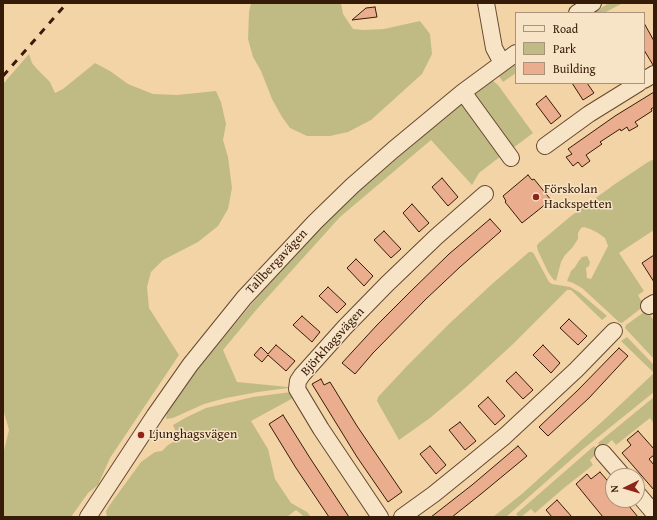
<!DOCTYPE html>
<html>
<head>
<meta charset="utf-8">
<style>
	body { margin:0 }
	#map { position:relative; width:657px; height:520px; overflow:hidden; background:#f3d4a7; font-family:"Gentium Book Plus",serif }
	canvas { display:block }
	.frame { position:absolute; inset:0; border:4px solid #371b09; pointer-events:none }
	.legend { position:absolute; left:515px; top:12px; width:130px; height:72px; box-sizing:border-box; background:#f7e3c6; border:1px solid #aa937a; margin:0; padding:5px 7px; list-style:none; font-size:12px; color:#371b09 }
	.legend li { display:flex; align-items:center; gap:8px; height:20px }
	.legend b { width:20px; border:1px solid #aa937a }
	.north { position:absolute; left:605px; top:468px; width:40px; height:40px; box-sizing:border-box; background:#f7e3c6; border:1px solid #aa937a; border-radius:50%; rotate:265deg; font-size:11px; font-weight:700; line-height:16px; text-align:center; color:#371b09 }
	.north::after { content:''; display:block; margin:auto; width:14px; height:18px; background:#8f2418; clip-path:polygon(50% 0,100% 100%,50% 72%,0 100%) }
</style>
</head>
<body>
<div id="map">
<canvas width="657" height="520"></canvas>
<div class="frame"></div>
<ul class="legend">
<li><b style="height:5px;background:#f7e3c6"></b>Road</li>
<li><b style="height:11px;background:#c0bb84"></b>Park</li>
<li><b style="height:11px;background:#eaad8d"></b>Building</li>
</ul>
<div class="north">N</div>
</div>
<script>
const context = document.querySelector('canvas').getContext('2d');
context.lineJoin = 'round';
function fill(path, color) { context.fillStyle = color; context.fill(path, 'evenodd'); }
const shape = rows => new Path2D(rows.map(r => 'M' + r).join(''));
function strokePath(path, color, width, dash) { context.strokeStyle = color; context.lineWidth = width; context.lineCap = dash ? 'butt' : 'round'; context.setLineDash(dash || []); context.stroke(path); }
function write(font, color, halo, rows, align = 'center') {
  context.font = font + ' "Gentium Book Plus",serif'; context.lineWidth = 3; context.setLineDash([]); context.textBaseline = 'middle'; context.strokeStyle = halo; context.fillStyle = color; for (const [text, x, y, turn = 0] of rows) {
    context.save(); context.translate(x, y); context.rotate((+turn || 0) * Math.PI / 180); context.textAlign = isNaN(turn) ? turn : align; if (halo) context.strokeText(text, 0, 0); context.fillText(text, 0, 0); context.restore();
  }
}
const green = shape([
	[251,3,341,3,343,14,353,29,364,30,384,29,420,21,430,34,432,54,422,74,371,120,348,132,330,136,307,136,290,128,282,117,272,99,261,71,253,57,248,39,249,12],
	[609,3,623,3,604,13,593,13],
	[29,54,32,63,37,69,50,82,55,93,63,89,95,63,110,71,128,84,153,94,177,95,216,91,221,102,226,124,223,140,228,157,232,188,228,209,218,226,198,242,163,260,151,272,147,287,149,308,179,355,110,458,98,485,88,493,71,517,3,517,3,454,9,430,3,409,3,84],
	[516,64,516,73,503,82,499,76],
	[492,80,498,85,533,133,513,148,497,125,490,122,473,95],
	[462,103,501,156,479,173,472,185,431,140,340,217,257,309,223,350,237,382,288,387,288,388,258,392,226,398,204,404,173,418,166,419,167,412,172,404,197,370,264,289,315,233,359,191],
	[654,159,654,230,619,253,644,291,638,295,644,306,622,323,619,322,582,288,573,283,567,281,571,271,575,267,578,262,582,257,587,256,590,262,589,266,586,268,587,278,591,279,608,246,605,238,598,233,590,229,584,227,581,228,578,233,578,239,572,248,565,255,561,262,556,281,553,279,548,272,538,251,537,247,537,245,540,242,571,216,615,184,648,162],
	[529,252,532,252,534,254,549,282,552,284,570,287,579,292,607,316,602,320,571,290,567,290,512,345,464,389,430,418,399,440,377,401,378,397,407,366,450,323,492,284],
	[647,310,654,321,654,359,625,328,626,325],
	[627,337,654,365,654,392,582,450,506,517,493,517,523,493,606,418,654,373,621,341],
	[291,392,295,397,251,421,268,449,275,479,291,503,307,512,311,517,304,517,301,514,296,510,287,517,107,517,106,511,109,506,141,462,155,452,162,451,168,445,173,442,176,437,176,432,173,425,185,418,206,408,253,397],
	[654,397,654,424,650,418,616,445,612,440,602,449,598,443],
	[594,446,599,451,590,460,593,465,564,488,535,513,531,509,521,517,519,517,516,514]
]);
const building = shape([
	[375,7,377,17,352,20,366,8,375,7],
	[644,23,654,41,654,65,653,65,644,50,644,23],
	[572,83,587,83,594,93,583,100,572,83],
	[654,92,654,107,651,109,652,111,635,122,638,126,629,131,627,127,621,131,620,129,600,142,602,144,586,155,590,161,582,167,578,162,573,166,566,157,572,154,568,149,615,116,654,92],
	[546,96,561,116,551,124,536,104,546,96],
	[528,175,532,180,534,179,551,200,522,223,505,202,506,201,503,196,528,175],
	[442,178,458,197,448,206,432,187,442,178],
	[412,204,429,223,419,232,403,213,412,204],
	[490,219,501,231,460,267,426,299,373,353,355,374,342,363,377,325,410,292,449,254,490,219],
	[384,231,401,249,391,258,374,240,384,231],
	[654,255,654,282,642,263,654,255],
	[356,259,373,276,364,286,347,268,356,259],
	[328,287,346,304,337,313,319,296,328,287],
	[302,316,320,332,312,342,293,325,302,316],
	[569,319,587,336,578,345,560,328,569,319],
	[276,345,295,361,286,371,268,355,262,362,254,355,261,347,268,354,276,345],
	[543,345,560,363,551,373,533,355,543,345],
	[619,348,628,356,589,398,548,436,539,427,578,390,619,348],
	[516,372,533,390,523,399,506,381,516,372],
	[321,379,324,385,330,382,357,426,402,492,388,502,357,457,312,384,321,379],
	[488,397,505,416,495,425,478,406,488,397],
	[283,415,310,458,349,517,329,517,296,468,269,424,283,415],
	[460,422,476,441,465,450,449,430,460,422],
	[638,431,654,449,654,455,649,459,654,465,654,490,622,453,631,445,627,440,638,431],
	[430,446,446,465,436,474,420,454,430,446],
	[518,446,527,456,481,494,452,517,431,517,472,485,518,446],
	[600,472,613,487,613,500,624,500,638,517,603,517,576,484,587,474,591,479,600,472],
	[557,500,572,517,552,517,546,510,557,500]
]);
const minor = shape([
	[486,3,494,48,502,63],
	[577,13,593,3],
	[644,80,654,74],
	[463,92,511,158],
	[545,146,589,114,639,83],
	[649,306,654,303],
	[603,453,623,476],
	[637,493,654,513],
	[88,517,155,415,190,365,244,298,315,222,352,186,393,150,463,92,516,53],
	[380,517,321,429,297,389,298,381,302,375,345,327,387,284,436,237,485,194],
	[402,517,434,494,471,464,505,436,576,370,614,331]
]);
const rail = shape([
	[3,76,67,3]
]);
const markers = [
	[536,197,4,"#8f2418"],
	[141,435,4,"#8f2418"]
];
const poiNames = [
	["Förskolan",544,190],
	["Hackspetten",544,205],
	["Ljunghagsvägen",149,435]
];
const streetNames = [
	["Tallbergavägen",277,262,-47],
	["Björkhagsvägen",333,342,-48]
];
fill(green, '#c0bb84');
fill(building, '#eaad8d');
strokePath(building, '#371b09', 1);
strokePath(minor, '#664930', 18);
strokePath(minor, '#f7e3c6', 16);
strokePath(rail, '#371b09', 3, [7, 7]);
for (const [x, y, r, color] of markers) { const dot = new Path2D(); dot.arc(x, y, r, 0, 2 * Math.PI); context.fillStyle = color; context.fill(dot); strokePath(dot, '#f7e3c6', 1.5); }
write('13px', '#371b09', '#f7e3c6', poiNames, 'left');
write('13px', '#371b09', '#f7e3c6', streetNames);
</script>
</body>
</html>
